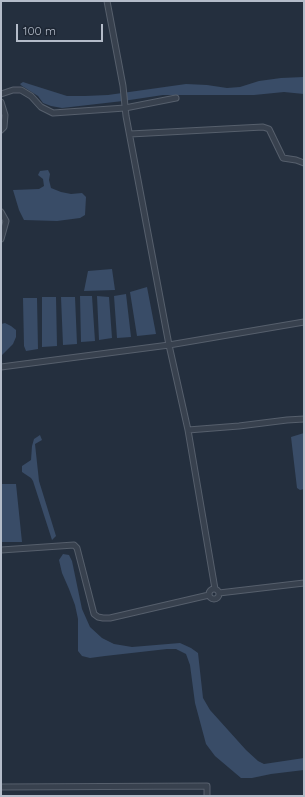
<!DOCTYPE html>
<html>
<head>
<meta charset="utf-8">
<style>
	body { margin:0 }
	#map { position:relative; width:305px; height:797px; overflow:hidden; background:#242f3e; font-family:Quicksand,sans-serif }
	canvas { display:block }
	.frame { position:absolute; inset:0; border:2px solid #b4bcc9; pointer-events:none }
	.scale { position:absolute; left:16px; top:24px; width:87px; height:18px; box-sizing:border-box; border:2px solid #b4bcc9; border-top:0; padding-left:5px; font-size:12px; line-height:14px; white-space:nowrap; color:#b4bcc9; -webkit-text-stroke:3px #1d2633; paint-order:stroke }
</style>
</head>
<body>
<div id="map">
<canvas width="305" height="797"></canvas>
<div class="frame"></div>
<div class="scale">100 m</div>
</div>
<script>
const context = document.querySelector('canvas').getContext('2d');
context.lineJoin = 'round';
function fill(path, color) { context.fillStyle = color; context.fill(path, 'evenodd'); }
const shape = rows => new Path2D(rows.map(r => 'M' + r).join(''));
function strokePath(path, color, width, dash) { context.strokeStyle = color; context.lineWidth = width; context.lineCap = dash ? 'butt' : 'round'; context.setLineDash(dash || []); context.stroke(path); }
const water = shape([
	[304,77,304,94,284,92,254,95,163,95,123,101,62,108,51,106,43,103,38,96,22,86,20,84,23,82,29,84,67,96,85,96,108,95,186,84,207,85,227,88,240,87,259,81,281,78],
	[48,170,50,174,49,180,51,188,61,192,71,194,82,193,86,197,85,215,80,218,57,221,24,220,19,210,13,190,39,189,44,186,43,179,38,175,40,171],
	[112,269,115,290,84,291,88,271],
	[147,287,156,334,137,336,130,292],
	[126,294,131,337,117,338,114,296],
	[80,296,92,296,95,341,81,342],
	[97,296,109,297,112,338,99,340],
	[42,297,56,297,57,346,42,347],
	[61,297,75,297,77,344,63,345],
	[23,298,37,298,38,349,26,351,24,346],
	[5,323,11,326,16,330,16,337,13,344,1,356,1,324],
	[304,433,304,489,300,490,297,488,291,437],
	[40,435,42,440,35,444,39,481,56,536,52,540,33,481,31,478,22,472,22,466,31,460,32,446,34,439],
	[1,484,16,484,22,542,2,542,1,539],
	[63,554,69,555,72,561,82,609,90,627,102,638,114,644,132,647,180,643,191,648,198,653,203,698,210,710,246,750,258,761,264,764,304,758,304,770,271,774,252,778,241,778,215,756,206,744,195,703,190,665,186,654,176,649,167,649,105,656,90,658,82,656,78,651,78,619,75,605,69,589,62,573,59,560]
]);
const minor = shape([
	[107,1,123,86,126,116,169,345,188,430,215,589],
	[1,94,13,90,21,90,31,96,41,107,53,113,125,108,176,98],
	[1,102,5,115,4,127,1,130],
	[130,134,263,127,269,129,283,158,296,160,304,163],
	[1,212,6,221,1,239],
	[1,367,169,345,304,322],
	[188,430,239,426,287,420,304,419],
	[1,550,74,545,77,548,94,614,98,617,103,618,110,618,209,595],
	'209 594a5 5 0 1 1 10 0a5 5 0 1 1-10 0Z',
	[219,593,304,583],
	[1,787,207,786,207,796]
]);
fill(water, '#394c67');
strokePath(minor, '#565f6c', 7);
strokePath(minor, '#38414e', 5);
</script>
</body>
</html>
